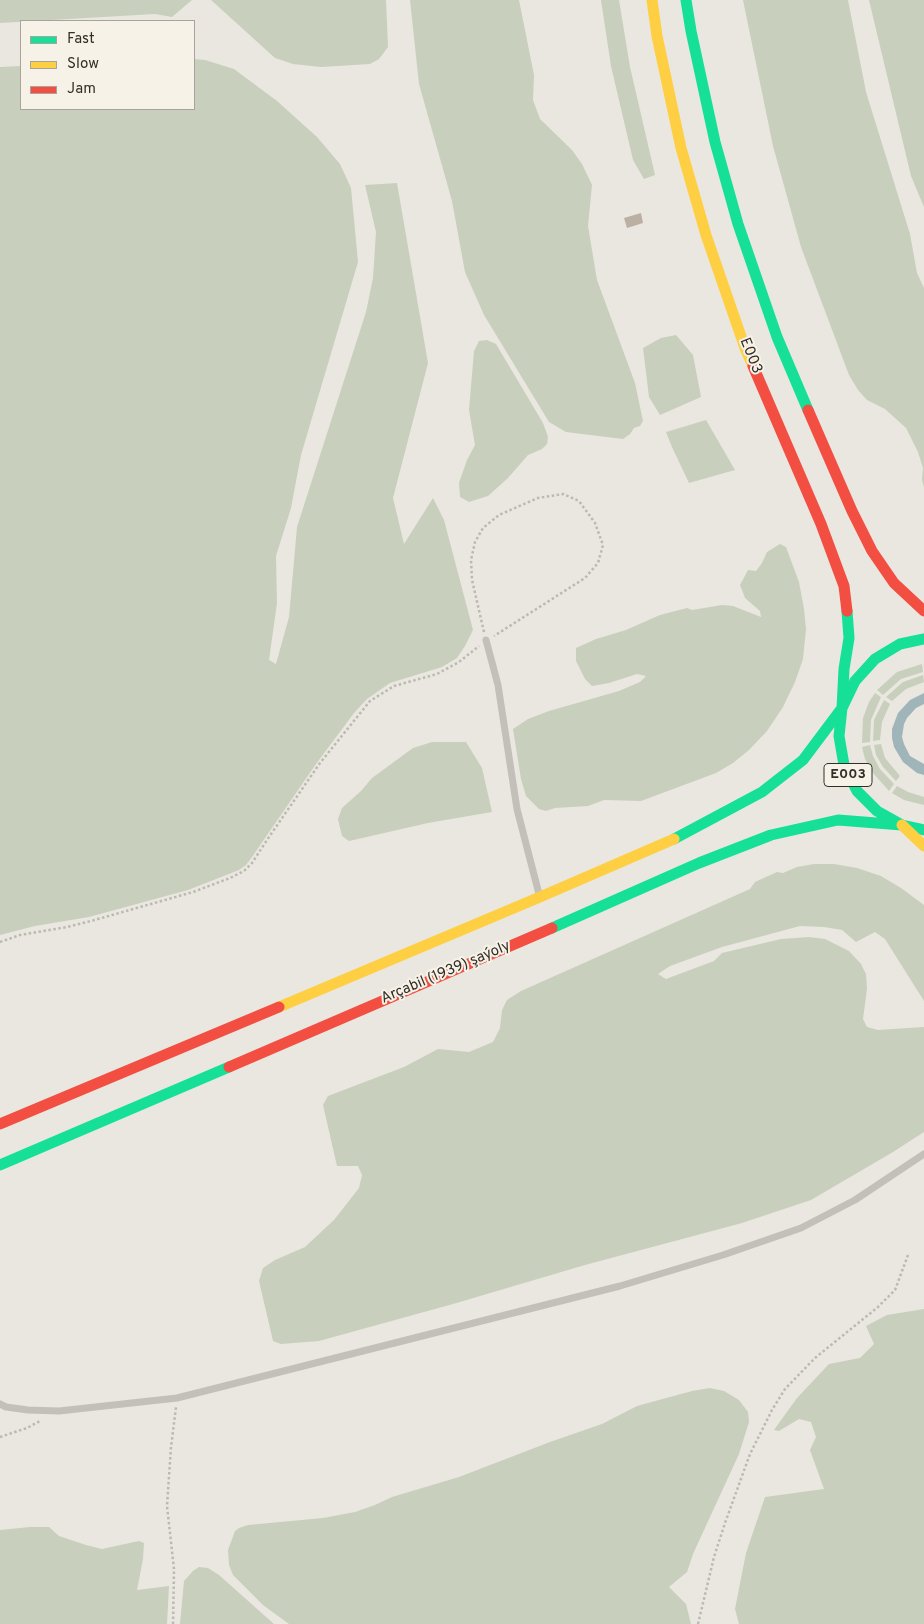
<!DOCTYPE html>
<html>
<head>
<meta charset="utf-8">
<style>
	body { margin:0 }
	#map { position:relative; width:924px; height:1624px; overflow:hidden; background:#eae7e0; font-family:Overpass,sans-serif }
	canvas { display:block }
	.legend { position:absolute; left:20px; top:20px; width:175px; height:90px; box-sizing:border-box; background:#f7f2e8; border:1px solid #a9a49b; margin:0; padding:6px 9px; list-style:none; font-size:15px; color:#332e28 }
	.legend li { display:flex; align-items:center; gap:10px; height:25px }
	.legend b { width:25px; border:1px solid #a9a49b }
</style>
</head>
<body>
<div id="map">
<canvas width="924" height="1624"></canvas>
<ul class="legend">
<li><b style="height:6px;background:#16e098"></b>Fast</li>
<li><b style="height:6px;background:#ffcf43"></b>Slow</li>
<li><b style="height:6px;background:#f24e42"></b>Jam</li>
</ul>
</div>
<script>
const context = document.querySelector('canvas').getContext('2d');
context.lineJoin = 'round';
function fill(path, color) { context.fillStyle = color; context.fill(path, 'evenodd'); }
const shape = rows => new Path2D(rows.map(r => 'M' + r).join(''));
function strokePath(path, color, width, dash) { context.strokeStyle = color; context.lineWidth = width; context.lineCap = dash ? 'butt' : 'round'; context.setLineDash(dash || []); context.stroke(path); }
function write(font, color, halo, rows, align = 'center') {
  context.font = font + ' Overpass,sans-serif'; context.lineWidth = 4; context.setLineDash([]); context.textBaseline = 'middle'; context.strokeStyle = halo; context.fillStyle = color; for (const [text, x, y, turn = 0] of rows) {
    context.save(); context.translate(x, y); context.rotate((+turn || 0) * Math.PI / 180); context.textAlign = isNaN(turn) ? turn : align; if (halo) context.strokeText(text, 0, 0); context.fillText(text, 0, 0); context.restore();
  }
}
const green = shape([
	[0,0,192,0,172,17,155,14,0,23],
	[211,0,386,0,388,47,379,59,370,64,321,67,293,64,275,58],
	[410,0,519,0,534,75,533,100,540,119,572,150,582,164,592,185,588,226,597,280,635,383,643,421,640,426,634,428,630,434,623,439,566,432,549,422,484,315,465,272,452,201,419,84],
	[601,0,619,0,630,67,655,175,644,179,633,160,611,66],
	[743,0,848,0,866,92,910,234,917,273,924,288,924,487,922,480,923,468,918,452,906,428,885,409,867,400,858,390,849,375,801,247,773,146],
	[869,0,924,0,924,207,911,176],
	[194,59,205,60,234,69,277,101,317,137,340,164,351,188,358,262,301,455,291,508,276,556,277,603,269,660,276,664,289,617,297,527,366,312,373,278,376,232,365,185,397,183,428,363,393,498,404,544,433,498,444,520,473,630,465,646,457,658,442,667,390,683,367,699,354,713,316,764,252,857,246,865,239,870,188,890,89,917,35,926,0,935,0,67,21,66,21,109,194,109],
	[676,335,693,355,701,397,660,415,649,397,643,348,661,338],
	[487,340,496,344,543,423,548,437,547,444,542,449,528,455,508,478,488,496,469,502,460,497,459,483,467,460,475,445,469,410,474,351,479,341],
	[706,420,735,470,689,483,672,447,666,432],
	[780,544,786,547,799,582,804,609,806,629,803,659,795,682,783,707,767,731,749,750,733,763,716,773,641,801,604,800,588,806,555,808,546,811,539,809,526,796,521,779,513,729,528,719,549,711,619,691,640,682,646,676,637,674,609,683,592,686,585,679,576,661,576,648,596,639,626,630,660,615,687,608,692,610,722,605,733,606,761,617,760,611,745,598,740,585,748,570,756,571,762,563,767,552],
	[922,664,923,672,901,679,883,695,877,690,897,672],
	[923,675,924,682,906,689,892,701,886,697,903,682],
	[875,693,881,697,871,720,870,742,862,743,863,718,869,702],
	[884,700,890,704,882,722,880,740,873,741,874,720],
	[432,742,466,742,482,768,492,812,428,823,349,841,342,836,338,819,342,808,361,791,372,778,413,748],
	[881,744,885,758,900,776,896,781,883,767,876,755,874,745],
	[870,745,873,756,880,769,894,784,889,791,873,773,865,759,862,747],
	[897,786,908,792,924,797,924,805,904,800,892,793],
	[814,864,834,864,857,868,881,876,901,888,924,905,924,1001,885,939,875,932,856,942,842,930,824,927,800,926,722,947,670,966,658,974,666,979,714,961,722,953,781,939,809,937,825,939,849,951,861,964,866,974,867,989,863,1019,867,1027,878,1030,924,1027,924,1132,893,1152,811,1200,742,1223,585,1265,453,1304,319,1341,281,1344,273,1341,259,1281,263,1268,275,1260,305,1247,334,1220,359,1188,362,1175,358,1166,337,1166,323,1105,328,1096,404,1067,438,1049,469,1052,493,1042,500,1028,502,1010,507,1000,521,991,750,889,755,882,777,872,783,873,797,867],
	[924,1309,924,1624,739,1624,735,1609,746,1553,765,1497,824,1489,810,1450,816,1437,811,1422,799,1419,779,1431,774,1430,797,1398,829,1364,860,1358,874,1344,866,1326,887,1315],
	[710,1388,724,1391,739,1400,748,1412,749,1422,739,1454,693,1554,687,1572,669,1587,686,1604,691,1624,289,1624,263,1605,233,1575,229,1565,228,1550,235,1531,239,1528,248,1525,323,1518,355,1512,375,1505,392,1497,459,1477,550,1442,602,1424,637,1406,692,1391],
	[30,1527,49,1527,59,1536,86,1545,102,1549,139,1541,144,1543,143,1559,137,1590,169,1586,167,1624,0,1624,0,1530],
	[199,1567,208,1568,219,1575,274,1624,180,1624,184,1581,193,1571]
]);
const water = shape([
	[924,693,924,704,916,708,907,718,904,724,902,737,904,744,910,756,924,764,924,775,917,773,903,762,894,747,892,738,892,729,898,713,910,700]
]);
const building = shape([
	[641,213,643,223,627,228,624,218]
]);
const path = shape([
	[484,632,472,580,471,560,475,542,483,528,499,515,538,498,563,494,579,501,595,523,603,545,598,563,585,578,494,636],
	[0,942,20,935,67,927,91,921,193,892,230,878,244,871,252,863,269,837,320,763,370,701,394,686,437,674,459,662,479,646],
	[0,1437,27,1428,40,1421],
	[173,1624,174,1569,167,1506,171,1447,176,1407],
	[698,1624,714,1557,725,1523,750,1454,772,1410,785,1389,815,1358,878,1307,895,1290,908,1255]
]);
const lane = shape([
	[486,640,498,685,517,809,539,894],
	[0,1404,6,1407,28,1410,59,1411,177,1398,620,1286,723,1255,801,1228,855,1200,924,1154]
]);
const fast = shape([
	[686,0,691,31,715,142,738,224,777,337,808,410],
	[924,639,900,644,875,659,855,681,842,708,839,736,844,765,857,791,877,811,902,825,924,830],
	[674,839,762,792,803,760,842,708,844,669,849,638,847,611],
	[552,928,699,863,771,835,838,820,902,825],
	[0,1165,229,1067]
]);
const slow = shape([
	[652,0,657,36,681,148,706,235,745,348,753,366],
	[902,825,924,846],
	[279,1007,540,897,674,839]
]);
const jam = shape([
	[753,366,821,524,844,586,847,611],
	[808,410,852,511,872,551,894,583,924,611],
	[229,1067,552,928],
	[0,1124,279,1007]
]);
const shields = [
	[848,775,48]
];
const shieldNames = [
	["E003",848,775]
];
const streetNames = [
	["E003",750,356,68],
	["Arçabil (1939) şaýoly",446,973,-23]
];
fill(green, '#c8cfbc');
fill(water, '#9fb5b9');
fill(building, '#bcafa4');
strokePath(path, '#bcb8b2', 2.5, [2.5, 2.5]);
strokePath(lane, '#c3c0ba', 7);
strokePath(fast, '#16e098', 11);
strokePath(slow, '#ffcf43', 11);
strokePath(jam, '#f24e42', 11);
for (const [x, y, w] of shields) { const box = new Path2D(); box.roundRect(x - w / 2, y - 11.5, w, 23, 4); context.fillStyle = '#f7f2e8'; context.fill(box); strokePath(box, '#332e28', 1); }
write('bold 14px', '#332e28', null, shieldNames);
write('15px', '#332e28', '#f7f2e8', streetNames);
</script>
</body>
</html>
